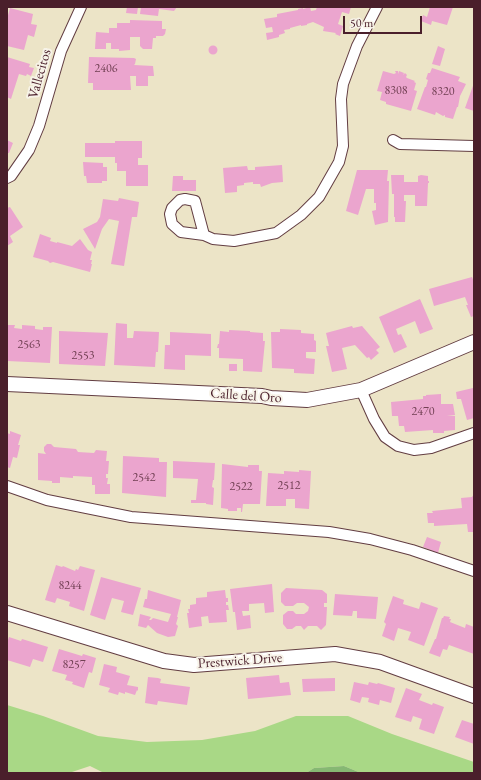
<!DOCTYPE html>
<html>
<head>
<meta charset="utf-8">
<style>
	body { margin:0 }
	#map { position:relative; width:481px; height:780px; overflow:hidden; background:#ece4c7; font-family:"EB Garamond",serif }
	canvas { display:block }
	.frame { position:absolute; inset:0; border:8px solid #4a1f2b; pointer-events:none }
	.scale { position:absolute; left:343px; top:16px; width:79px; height:18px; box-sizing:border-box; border:2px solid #4a1f2b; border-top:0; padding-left:5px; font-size:12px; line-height:14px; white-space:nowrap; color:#4a1f2b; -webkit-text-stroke:3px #f7f3e8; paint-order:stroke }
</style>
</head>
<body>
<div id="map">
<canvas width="481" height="780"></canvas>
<div class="frame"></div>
<div class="scale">50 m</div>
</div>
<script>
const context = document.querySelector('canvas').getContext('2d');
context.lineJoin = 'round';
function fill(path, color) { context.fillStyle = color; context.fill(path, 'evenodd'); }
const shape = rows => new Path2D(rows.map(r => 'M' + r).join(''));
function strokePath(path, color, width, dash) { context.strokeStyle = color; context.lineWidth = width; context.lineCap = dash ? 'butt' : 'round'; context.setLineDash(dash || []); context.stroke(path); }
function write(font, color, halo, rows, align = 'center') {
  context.font = font + ' "EB Garamond",serif'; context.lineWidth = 4; context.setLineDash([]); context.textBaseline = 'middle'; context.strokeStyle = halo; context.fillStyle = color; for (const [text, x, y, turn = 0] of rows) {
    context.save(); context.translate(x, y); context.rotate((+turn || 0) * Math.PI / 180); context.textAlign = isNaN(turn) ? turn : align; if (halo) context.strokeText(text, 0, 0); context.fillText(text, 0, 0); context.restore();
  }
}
const green = shape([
	[7,705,43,716,98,736,147,742,202,740,255,731,296,716,348,716,392,734,474,762,474,773,361,773,344,766,314,768,306,773,104,773,90,766,69,773,7,773]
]);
const forest = shape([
	[344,766,361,773,306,773,314,768]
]);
const building = shape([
	[127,7,138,7,137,14,126,13],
	[141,7,177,7,174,11,159,9,158,16,140,14],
	[310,7,311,11,316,10,317,7,351,7,349,14,342,12,338,24,343,26,340,36,335,34,336,33,323,31,324,27,313,22,307,24,307,25,301,26,301,25,290,28,290,29,284,30,285,33,279,35,279,37,267,40,266,33,273,32,272,27,266,28,264,19,277,17,277,14,298,10,298,9,303,8,303,9],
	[430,7,453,7,447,25,432,21,431,25,421,21,423,15,427,17],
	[10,8,33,14,31,24,37,25,34,37,28,35,24,50,7,46,7,19],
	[130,20,162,21,162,29,166,29,165,34,163,36,156,36,156,38,153,38,152,49,143,49,140,46,140,37,130,37,130,50,119,51,119,49,111,49,111,43,106,43,106,49,95,49,96,32,109,33,109,28,117,28,117,23,130,23],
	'208.5 50a4.5 4.5 0 1 1 9 0a4.5 4.5 0 1 1-9 0Z',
	[438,46,445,49,440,66,432,64],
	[7,57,30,64,29,67,34,68,31,76,27,74,26,76,19,74,11,99,7,97],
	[89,57,134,58,136,59,135,64,134,65,153,66,154,76,148,76,148,86,136,86,136,76,130,76,131,90,93,90,93,83,88,83],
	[432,68,460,77,458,81,466,84,460,96,458,107,457,107,453,119,445,117,445,115,443,116,436,112,435,115,417,109,425,87,426,87,428,80,426,79,428,73,430,73],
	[383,71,394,74,396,73,395,71,398,71,399,74,399,71,404,73,403,75,405,73,407,75,406,77,407,78,415,81,414,82,416,83,414,90,417,91,411,111,386,104,386,102,380,100,382,92,377,91],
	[474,83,474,111,465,108],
	[7,140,13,143,9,153,7,153],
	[115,141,142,141,142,158,138,158,138,165,148,165,148,186,126,186,126,171,117,171,117,163,115,163,115,157,85,157,85,143,115,143],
	[83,162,103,163,103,167,107,167,107,181,102,181,102,183,87,183,86,176,84,176],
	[282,165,283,182,272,183,261,187,260,184,253,184,253,182,244,183,244,185,237,186,237,192,225,193,223,168,247,166,248,170,255,170,255,167],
	[357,170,388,170,387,181,389,181,388,222,375,225,372,211,376,210,376,203,374,203,374,189,366,189,358,215,346,211],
	[391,175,404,175,404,182,418,182,418,176,421,175,428,176,428,181,429,181,429,183,428,183,427,206,415,206,415,195,404,195,404,201,406,201,405,222,395,222,395,217,394,217,394,194,392,194],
	[173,176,183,176,183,180,196,180,196,191,172,191],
	[119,198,139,202,137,217,132,217,124,266,111,264,119,221,109,219,102,229,95,249,83,229,97,222,100,217,103,199,118,201],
	[10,207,23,227,10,236,13,242,7,246,7,208],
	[40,234,51,238,50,241,57,243,57,242,72,246,80,239,88,250,92,252,90,260,92,260,91,264,92,264,90,272,53,262,50,263,48,261,33,257],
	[472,277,474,282,474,316,471,317,466,305,468,305,465,297,434,306,429,289],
	[420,299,433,329,420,334,415,321,396,329,398,335,401,334,407,347,394,353,379,317],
	[116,323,127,324,127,338,133,338,134,331,159,332,158,352,156,352,155,367,114,365],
	[7,325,15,325,14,328,22,329,22,325,35,326,35,329,43,330,43,327,52,327,50,363,7,361],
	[352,326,353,328,362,326,380,347,376,350,379,353,371,360,369,357,367,358,355,345,342,348,347,369,332,372,326,346,329,346,326,333],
	[280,329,301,330,301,333,314,334,314,340,316,341,316,352,306,352,306,358,315,359,314,374,294,373,294,369,272,368,271,332,280,332],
	[229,330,250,331,250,332,263,333,263,341,265,341,262,372,243,371,243,359,219,358,219,348,217,348,218,344,219,344,220,331,229,332],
	[59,331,108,333,105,366,59,364],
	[170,332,211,334,211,356,185,355,185,370,164,369,165,345,170,345],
	[229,364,237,364,237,371,229,371],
	[473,388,474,418,467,420,461,399,457,399,456,392],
	[441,394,441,404,453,404,455,415,447,416,455,416,455,430,444,431,444,433,433,433,433,430,405,432,404,426,399,426,398,416,392,416,391,402,423,399,423,396,426,396,426,395],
	[10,431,21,435,18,445,20,445,17,458,13,457,10,468,7,467,7,433,10,434],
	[47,444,51,444,54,447,76,449,78,452,94,453,96,450,107,451,106,461,109,461,108,474,106,474,106,478,108,478,107,484,110,484,110,494,95,494,95,485,92,485,92,477,73,476,73,478,60,477,60,483,52,483,52,481,38,480,38,453,46,454,44,451,44,447],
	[123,456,159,458,159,462,167,462,166,497,122,493],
	[173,461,215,463,214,480,213,480,212,487,214,488,213,505,206,504,206,503,191,503,191,500,196,500,198,479,173,478],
	[222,464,248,467,248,465,259,465,259,471,262,471,260,504,243,504,242,512,241,512,241,508,237,508,237,511,228,511,228,509,221,508],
	[299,470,311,471,309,509,295,508,295,499,286,499,286,506,266,506,268,473,284,474,284,471,299,472],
	[474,494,474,532,468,532,467,524,434,526,434,523,428,523,427,513,433,513,432,511,462,508,461,498,472,497],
	[427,537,441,542,438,553,423,547],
	[56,565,62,567,63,566,75,571,76,569,78,570,80,566,95,570,84,611,69,606,70,602,57,598,55,603,45,600],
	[101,577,141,588,133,615,121,612,124,601,112,598,105,620,90,615],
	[272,584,274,612,265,613,264,603,249,604,249,611,242,611,243,616,250,615,251,628,237,630,235,612,233,612,230,589],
	[286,588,322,590,327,594,327,603,324,603,324,607,327,607,326,625,321,630,317,626,308,626,304,630,301,626,296,626,292,629,287,629,283,624,283,615,288,611,293,611,296,614,304,614,308,611,309,607,304,603,297,603,293,606,285,606,281,602,281,593],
	[148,590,181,600,177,617,178,617,176,624,178,626,175,636,168,637,157,633,148,625,146,628,138,626,140,614,151,617,149,620,151,620,153,618,168,622,171,614,143,607,145,599,147,599],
	[225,590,226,598,228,598,228,602,226,602,226,605,228,605,229,610,226,610,227,622,209,623,208,616,201,617,202,626,189,628,187,613,189,613,188,609,190,609,190,605,196,604,196,598,207,597,207,592],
	[335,594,378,597,376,619,357,618,357,611,353,611,352,616,333,615],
	[393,596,404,600,403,604,419,609,421,602,438,608,424,646,408,640,411,632,398,628,394,641,382,636,386,624,384,622],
	[444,616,450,617,449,619,451,619,450,622,465,628,466,624,474,627,473,630,474,631,474,654,449,645,447,650,443,649,440,657,429,653,435,639,436,639,442,618,443,618],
	[9,637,21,641,22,639,48,647,43,662,33,659,30,667,7,660,7,643],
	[59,649,82,656,83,654,96,658,92,673,89,672,84,688,72,684,73,682,65,680,67,675,52,671],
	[104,664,117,667,116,672,130,676,127,685,138,687,138,691,137,690,135,695,125,692,125,694,119,692,118,695,108,692,110,688,99,685],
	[279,675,280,683,289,682,291,695,248,699,246,678],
	[148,677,158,678,161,679,160,683,190,687,187,705,158,701,157,705,145,703],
	[335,678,335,691,303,692,302,679],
	[354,682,368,685,369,682,377,684,378,683,395,688,391,703,380,700,379,705,368,702,369,698,362,697,360,703,350,700],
	[406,688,422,694,419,700,432,705,433,703,444,707,434,734,419,729,422,719,413,716,411,722,395,717],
	[462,720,474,724,474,744,455,737]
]);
const street = shape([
	[393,140,400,144,474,146],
	[7,178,11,176,29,150,39,126,61,51,81,7],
	[185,199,195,201,204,235,181,232,172,224,170,214,172,208,180,200,185,199],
	[204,235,213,239,234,241,276,233,301,215,319,197,339,162,343,146,341,99,343,84,357,46,377,7],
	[361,390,374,419,385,437,398,446,414,450,431,448,474,433],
	[7,486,47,500,131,517,329,532,370,539,412,550,474,571]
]);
const secondary = shape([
	[7,384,262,396,271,398,307,400,361,390,474,342],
	[7,613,164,661,194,665,335,654,380,662,474,696]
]);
const numberNames = [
	["2406",106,69],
	["8308",396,91],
	["8320",443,92],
	["2563",29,345],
	["2553",83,356],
	["2470",423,412],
	["2542",144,478],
	["2512",289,486],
	["2522",241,487],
	["8244",70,586],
	["8257",74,665]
];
const streetNames = [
	["Vallecitos",40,74,-74],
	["Calle del Oro",246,396,4],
	["Prestwick Drive",240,661,-4]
];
fill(green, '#a9d886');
fill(forest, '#86b873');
fill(building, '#eba5ce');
strokePath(street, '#623d42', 12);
strokePath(secondary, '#623d42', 16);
strokePath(street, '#fff', 10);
strokePath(secondary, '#fff', 14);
write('12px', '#724054', null, numberNames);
write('14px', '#4a1f2b', '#f7f3e8', streetNames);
</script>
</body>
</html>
